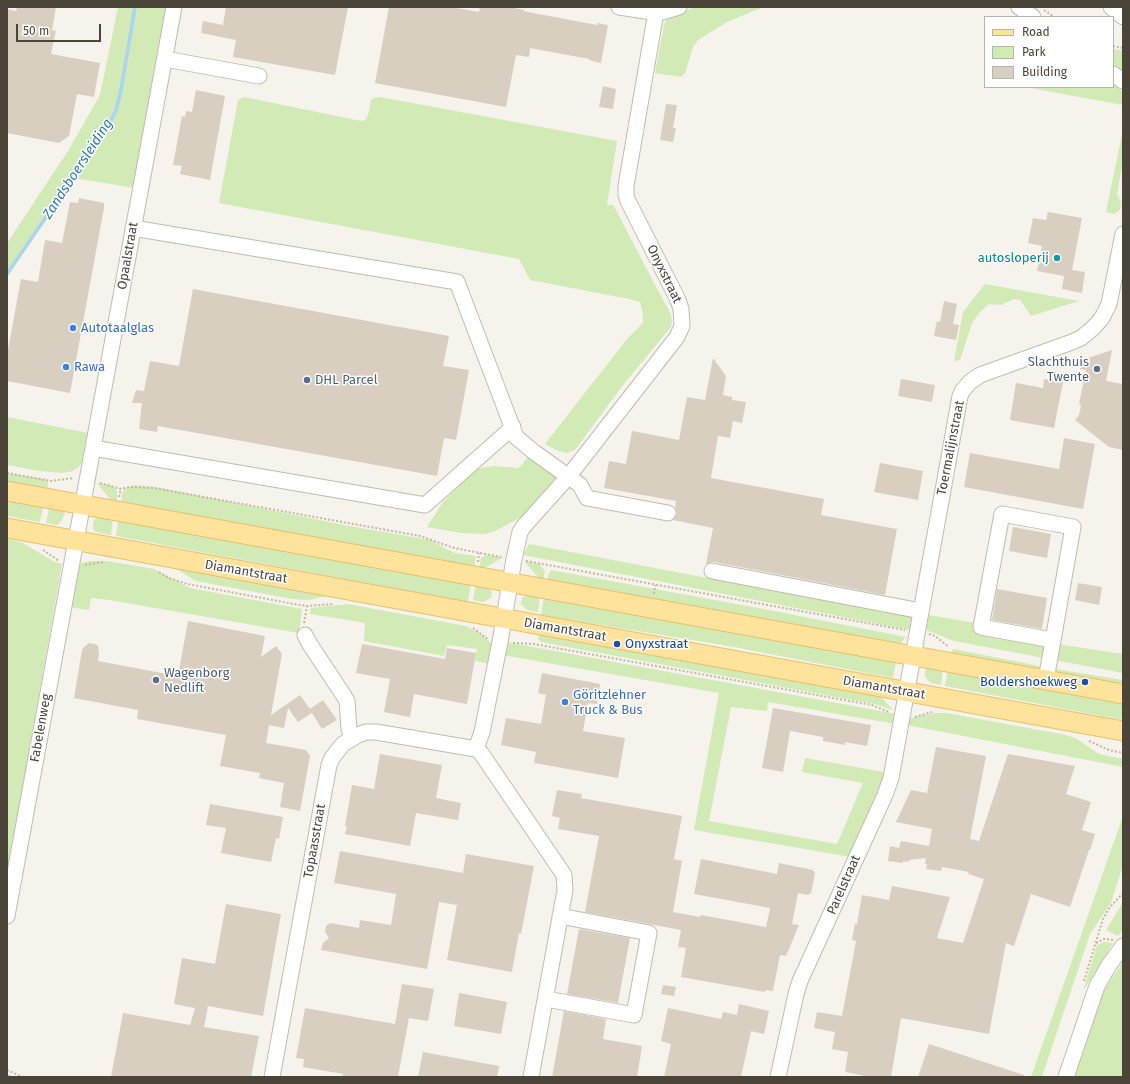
<!DOCTYPE html>
<html>
<head>
<meta charset="utf-8">
<style>
	body { margin:0 }
	#map { position:relative; width:1130px; height:1084px; overflow:hidden; background:#f6f3ec; font-family:"Fira Sans",sans-serif }
	canvas { display:block }
	.frame { position:absolute; inset:0; border:8px solid #4b4439; pointer-events:none }
	.legend { position:absolute; left:984px; top:16px; width:130px; height:72px; box-sizing:border-box; background:#fff; border:1px solid #b7b4b0; margin:0; padding:5px 7px; list-style:none; font-size:12px; color:#4b4439 }
	.legend li { display:flex; align-items:center; gap:8px; height:20px }
	.legend b { width:20px; border:1px solid #b7b4b0 }
	.scale { position:absolute; left:16px; top:24px; width:85px; height:18px; box-sizing:border-box; border:2px solid #4b4439; border-top:0; padding-left:5px; font-size:12px; line-height:14px; white-space:nowrap; color:#4b4439; -webkit-text-stroke:3px #fff; paint-order:stroke }
</style>
</head>
<body>
<div id="map">
<canvas width="1130" height="1084"></canvas>
<div class="frame"></div>
<ul class="legend">
<li><b style="height:5px;background:#ffe39c"></b>Road</li>
<li><b style="height:11px;background:#d2eab5"></b>Park</li>
<li><b style="height:11px;background:#d8cfc1"></b>Building</li>
</ul>
<div class="scale">50 m</div>
</div>
<script>
const context = document.querySelector('canvas').getContext('2d');
context.lineJoin = 'round';
function fill(path, color) { context.fillStyle = color; context.fill(path, 'evenodd'); }
const shape = rows => new Path2D(rows.map(r => 'M' + r).join(''));
function strokePath(path, color, width, dash) { context.strokeStyle = color; context.lineWidth = width; context.lineCap = dash ? 'butt' : 'round'; context.setLineDash(dash || []); context.stroke(path); }
function write(font, color, halo, rows, align = 'center') {
  context.font = font + ' "Fira Sans",sans-serif'; context.lineWidth = 3; context.setLineDash([]); context.textBaseline = 'middle'; context.strokeStyle = halo; context.fillStyle = color; for (const [text, x, y, turn = 0] of rows) {
    context.save(); context.translate(x, y); context.rotate((+turn || 0) * Math.PI / 180); context.textAlign = isNaN(turn) ? turn : align; if (halo) context.strokeText(text, 0, 0); context.fillText(text, 0, 0); context.restore();
  }
}
const green = shape([
	[118,7,167,7,135,188,74,178,7,274,7,243,68,151,100,95],
	[694,7,763,7,727,22,698,40,693,47,685,73,681,77,655,73,664,25,666,20],
	[1113,49,1123,51,1123,73,1113,66],
	[1113,83,1123,92,1123,105,1025,87,1113,87],
	[244,97,361,121,365,120,368,115,371,101,373,98,380,97,617,141,607,205,613,205,616,210,655,285,670,312,672,320,671,327,623,385,575,450,567,453,558,451,545,444,627,339,643,323,643,315,640,302,629,299,530,280,519,259,219,203,238,100],
	[1123,129,1123,161,1117,194,1121,202,1120,210,1114,214,1106,212],
	[985,284,1079,301,1031,316,1020,300,1014,299,1001,305,989,304,980,312,972,323,960,360,954,361,963,312],
	[7,417,88,433,81,465,73,471,63,473,39,471,7,465],
	[528,457,555,474,555,482,527,514,493,532,484,534,461,533,427,527,443,502,476,469,494,466,519,468],
	[7,473,46,479,48,482,48,489,7,482],
	[97,483,107,484,113,486,117,491,117,502,114,504],
	[134,485,156,487,349,526,431,540,446,549,455,553,476,556,474,570,121,505,122,493,125,489],
	[7,496,44,503,40,522,7,516],
	[50,504,63,509,65,514,60,523,56,525,46,523],
	[102,514,113,516,111,535,99,533,93,530,93,522,96,518],
	[119,517,471,583,468,602,116,536],
	[7,539,21,542,55,562,62,564,7,876],
	[529,544,912,617,910,630,523,555],
	[486,555,504,557,479,571,481,558],
	[155,556,342,593,308,600,292,599,196,581],
	[90,561,107,561,154,569,190,588,302,609,299,633,109,600,91,598,89,610,68,607,77,564],
	[524,561,540,564,545,572,542,582],
	[551,570,764,609,906,637,896,648,548,583,548,576],
	[476,584,486,586,492,592,491,598,483,602,473,600],
	[530,594,540,596,538,612,527,610,521,604,522,598],
	[544,597,896,662,893,678,734,647,541,615],
	[348,604,466,626,482,635,492,644,489,664,475,661,477,649,447,645,444,656,364,641,365,623,310,614,311,608],
	[929,615,975,623,977,632,1123,654,1123,673,954,641,926,630],
	[540,629,875,690,893,710,874,704,541,642,538,639],
	[506,642,897,714,896,724,768,702,767,711,731,707,709,821,837,844,863,783,802,772,805,758,884,772,879,791,851,857,694,830,719,693,502,655],
	[953,649,1055,669,1123,680,1123,684,1085,677,1084,682,952,654],
	[929,667,943,668,941,685,931,683,925,677,925,670],
	[948,669,1123,701,1123,720,945,686],
	[935,713,946,713,1066,735,1077,739,1099,754,1123,759,1123,767,907,725,908,720,915,717],
	[1123,816,1123,865,1111,903,1090,934,1042,1077,1031,1077],
	[1123,902,1123,930,1118,936,1106,930],
	[1104,942,1113,943,1083,991,1097,945],
	[1123,961,1123,1077,1071,1077,1091,1012]
]);
const stream = shape([
	[7,274,108,127,116,110,121,90,135,7],
	[7,1076,10,1077]
]);
const building = shape([
	[17,7,56,7,52,30,56,31,51,54,100,63,94,97,77,94,69,136,59,143,7,133,7,9,16,11],
	[226,7,348,7,335,75,233,57,236,40,201,33,203,21,223,25],
	[389,7,451,7,479,12,480,7,509,7,524,10,524,11,533,13,597,25,597,23,608,25,601,63,589,60,589,59,530,48,529,57,516,55,506,107,375,83],
	[603,86,616,89,613,109,599,107],
	[196,90,225,96,210,180,180,174,182,166,173,165,182,116,185,117,186,111,192,112],
	[666,104,677,105,673,128,676,128,673,142,660,140],
	[79,198,104,203,104,208,70,393,7,381,7,355,21,279,38,282,45,240,62,243,70,202,78,203],
	[1048,212,1082,218,1072,270,1085,272,1082,293,1062,289,1064,276,1037,271,1042,246,1028,243,1033,218,1046,220],
	[193,289,449,336,443,366,469,370,456,440,444,438,437,476,158,426,157,432,139,429,142,403,132,403,136,390,144,391,150,361,179,366],
	[944,301,957,304,953,324,959,325,956,340,934,336,937,321,940,322],
	[1112,350,1106,381,1123,384,1123,450,1109,447,1075,420,1079,415,1081,405,1079,404,1086,370,1080,369,1082,360],
	[713,358,726,376,723,395,732,397,732,400,746,402,742,423,733,421,730,438,718,436,711,478,824,499,821,515,897,529,885,595,714,562,706,564,713,528,673,520,677,514,675,507,676,501,604,488,609,461,626,464,632,431,679,440,687,397,705,400],
	[901,379,935,385,932,402,898,396],
	[1044,379,1063,382,1054,428,1010,420,1016,383,1043,388],
	[1064,438,1095,444,1083,509,964,487,970,453,1059,469],
	[880,463,923,471,918,500,874,492],
	[1013,527,1051,534,1047,558,1009,551],
	[1078,583,1102,587,1099,605,1075,600],
	[997,589,1047,598,1042,629,992,620],
	[188,621,265,636,261,657,276,646,282,654,271,715,300,695,310,709,323,700,337,720,322,729,312,713,298,722,288,708,284,728,269,725,266,743,306,750,310,756,300,811,280,807,284,783,259,778,260,773,220,766,226,735,137,719,138,710,74,698,82,650,84,647,89,643,95,644,98,646,99,653,98,661,178,676],
	[362,644,445,659,447,648,476,653,467,704,414,694,410,717,384,712,390,679,356,673],
	[542,673,600,684,597,704,588,703,583,731,625,738,618,778,534,763,536,752,501,745,506,718,541,724,546,695,538,693],
	[773,708,871,725,867,746,845,742,845,745,823,741,823,737,790,731,783,772,762,768],
	[936,747,986,756,970,839,979,841,1008,754,1075,766,1066,794,1091,802,1082,830,1095,834,1090,850,1089,850,1070,907,1031,894,1014,946,1006,943,989,1034,901,1018,891,1077,870,1077,845,1072,848,1052,832,1049,835,1032,814,1028,817,1012,842,1016,856,941,852,940,855,924,857,924,862,895,889,900,892,886,950,897,937,938,963,943,984,879,968,874,969,872,942,867,941,871,926,869,927,864,925,864,926,858,909,860,908,862,903,861,903,863,888,861,890,846,899,848,901,841,929,846,932,829,896,822,911,790,927,793],
	[380,754,442,765,436,798,461,803,458,820,416,813,410,846,345,834,347,826,345,826,352,785,374,789],
	[557,790,582,794,581,798,682,816,674,859,682,861,673,912,700,917,701,915,766,927,770,908,694,894,701,859,777,874,779,863,813,870,815,873,811,893,808,895,798,893,792,924,799,925,786,956,780,955,773,991,765,990,765,992,681,977,686,948,678,947,681,930,585,912,599,836,558,829,560,818,552,816],
	[210,804,283,817,279,839,276,838,271,862,221,853,226,828,206,825],
	[340,851,463,873,466,854,534,866,521,934,519,933,512,972,447,960,457,905,439,902,427,969,321,950,323,943,329,938,325,932,326,926,330,923,359,928,360,920,391,925,396,894,334,883],
	[226,904,281,914,263,1016,208,1006,204,1027,259,1036,251,1077,111,1077,123,1013,190,1025,195,1008,174,1004,182,958,215,964],
	[579,929,630,938,618,1003,567,994],
	[402,984,434,989,428,1021,409,1018,398,1077,342,1077,343,1074,303,1067,304,1059,296,1058,305,1008,395,1024],
	[663,985,676,987,674,996,661,994],
	[459,993,507,1002,501,1034,454,1026],
	[739,1004,769,1011,764,1034,751,1031,741,1077,664,1077,671,1044,661,1041,668,1008,721,1019,723,1012,737,1015],
	[564,1011,606,1019,603,1039,642,1046,637,1077,552,1077],
	[929,1044,1024,1075,1024,1077,918,1077],
	[423,1052,499,1066,497,1077,418,1077]
]);
const path = shape([
	[1044,10,1054,17],
	[1113,46,1123,48],
	[7,473,51,481,74,478],
	[100,483,121,489,129,487,154,488,420,536,454,548,501,557],
	[119,497,121,489],
	[43,550,59,561],
	[526,561,905,630],
	[478,562,479,553],
	[85,565,104,562],
	[159,572,169,578,187,584,294,604,307,606,334,604],
	[654,594,655,585],
	[304,623,307,606],
	[473,628,489,640],
	[929,634,935,636,949,647],
	[513,643,534,644,872,705,889,712],
	[915,717,932,712],
	[1089,741,1109,750,1123,753],
	[1096,943,1104,939,1113,940],
	[1084,981,1103,919,1110,907,1123,893],
	[7,1070,23,1077]
]);
const minor = shape([
	[619,7,652,12,662,12,679,7],
	[1019,7,1033,17],
	[1111,7,1123,17],
	[165,59,259,76],
	[1113,74,1123,81],
	[133,228,457,282,516,437,534,452,580,485,587,498,668,513],
	[93,448,425,505,513,427],
	[712,571,921,611],
	[305,635,309,643,344,696,347,701,349,729,352,738],
	[1046,680,1073,527,1002,514,981,627,1052,640],
	[476,749,482,732,500,642,514,559,520,532,524,526,568,477,677,337,682,326,681,309,678,300,628,201,626,195,626,186,656,12],
	[7,916,174,7],
	[546,999,634,1015,649,933,560,916],
	[272,1077,329,765,332,758,343,744,358,735,366,732,376,732,476,749,481,753,564,875,565,890,531,1077],
	[778,1077,796,994,800,981,885,795,891,778,960,396,963,390,970,382,980,375,1072,342,1081,338,1093,328,1102,318,1109,304,1123,234],
	[1066,1077,1097,986,1109,965,1123,946]
]);
const major = shape([
	[7,491,1123,694],
	[7,528,1123,731]
]);
const markers = [
	[1057,258,4,"#0f9aa8"],
	[73,328,4,"#3f7fe0"],
	[66,367,4,"#3f7fe0"],
	[1097,369,4,"#5c6f8a"],
	[307,380,4,"#5c6f8a"],
	[617,644,4,"#1a4fb4"],
	[156,680,4,"#5c6f8a"],
	[1085,682,4,"#1a4fb4"],
	[565,702,4,"#3f7fe0"]
];
const streetNames = [
	["Opaalstraat",128,256,-80],
	["Onyxstraat",664,274,64],
	["Toermalijnstraat",951,448,-79],
	["Diamantstraat",246,572,10],
	["Diamantstraat",565,630,10],
	["Diamantstraat",884,688,10],
	["Fabelenweg",41,728,-80],
	["Topaasstraat",315,841,-80],
	["Parelstraat",844,885,-66]
];
const cultureNames = [
	["autosloperij",1049,258]
];
const shopNames = [
	["Autotaalglas",81,328],
	["Rawa",74,367],
	["Göritzlehner",573,695],
	["Truck & Bus",573,710]
];
const serviceNames = [
	["Slachthuis",1089,362,"right"],
	["Twente",1089,377,"right"],
	["DHL Parcel",315,380],
	["Wagenborg",164,673],
	["Nedlift",164,688]
];
const transitNames = [
	["Onyxstraat",625,644],
	["Boldershoekweg",1077,682,"right"]
];
const waterNames = [
	["Zandsboersleiding",78,169,-57]
];
fill(green, '#d2eab5');
strokePath(stream, '#a9d4f2', 3.5);
fill(building, '#d8cfc1');
strokePath(minor, '#c2bbae', 17);
strokePath(major, '#e6c16a', 21);
strokePath(path, '#c4b79f', 2, [2, 2]);
strokePath(minor, '#fff', 15);
strokePath(major, '#ffe39c', 19);
for (const [x, y, r, color] of markers) { const dot = new Path2D(); dot.arc(x, y, r, 0, 2 * Math.PI); context.fillStyle = color; context.fill(dot); strokePath(dot, '#fff', 1.5); }
write('13px', '#4b4439', '#fff', streetNames);
write('13px', '#0d838f', '#fff', cultureNames, 'right');
write('13px', '#366cbe', '#fff', shopNames, 'left');
write('13px', '#4e5e75', '#fff', serviceNames, 'left');
write('13px', '#164399', '#fff', transitNames, 'left');
write('italic 14px', '#2e7ab2', '#fff', waterNames);
</script>
</body>
</html>
